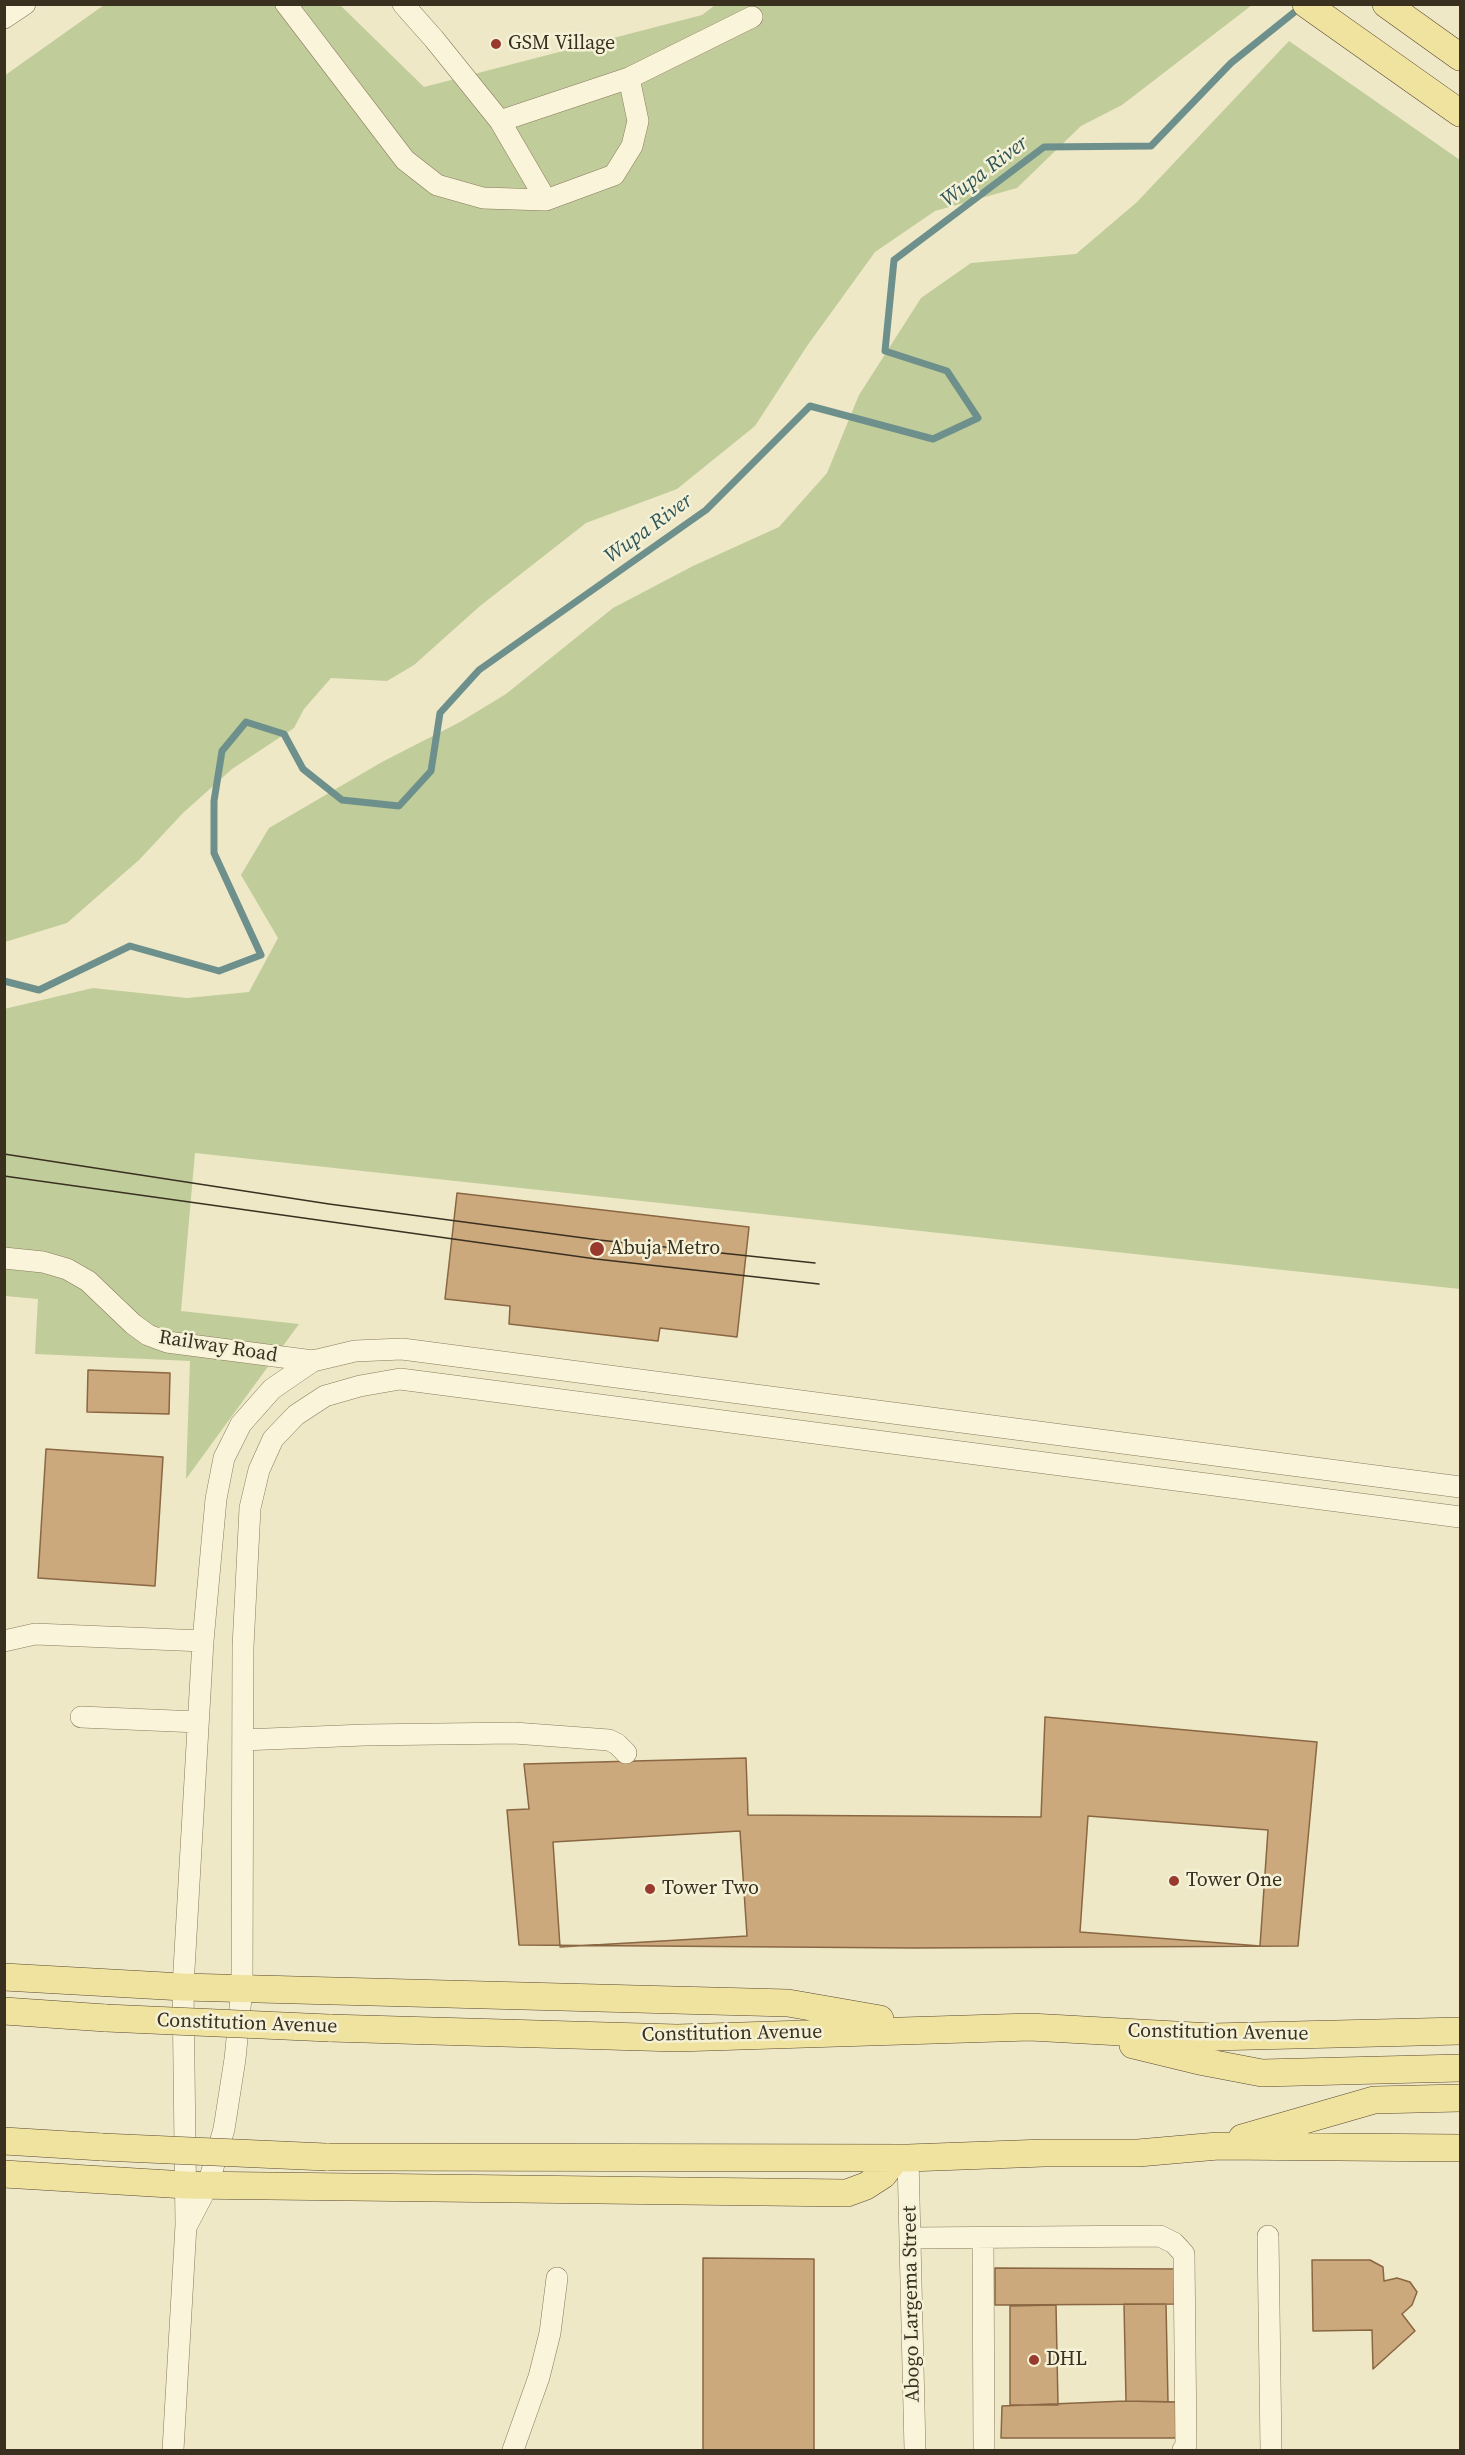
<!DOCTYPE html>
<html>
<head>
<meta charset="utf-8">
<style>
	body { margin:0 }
	#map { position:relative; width:1465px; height:2455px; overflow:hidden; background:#eee8c7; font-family:"Source Serif 4",serif }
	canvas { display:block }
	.frame { position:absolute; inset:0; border:6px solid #3a3020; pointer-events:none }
</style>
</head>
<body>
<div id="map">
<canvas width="1465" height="2455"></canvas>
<div class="frame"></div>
</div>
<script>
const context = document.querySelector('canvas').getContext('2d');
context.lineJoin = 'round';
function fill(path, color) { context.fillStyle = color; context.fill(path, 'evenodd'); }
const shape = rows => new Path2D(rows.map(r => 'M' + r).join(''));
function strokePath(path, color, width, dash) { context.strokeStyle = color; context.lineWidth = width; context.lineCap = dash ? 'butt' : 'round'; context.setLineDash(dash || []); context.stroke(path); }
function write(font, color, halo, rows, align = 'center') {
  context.font = font + ' "Source Serif 4",serif'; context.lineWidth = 5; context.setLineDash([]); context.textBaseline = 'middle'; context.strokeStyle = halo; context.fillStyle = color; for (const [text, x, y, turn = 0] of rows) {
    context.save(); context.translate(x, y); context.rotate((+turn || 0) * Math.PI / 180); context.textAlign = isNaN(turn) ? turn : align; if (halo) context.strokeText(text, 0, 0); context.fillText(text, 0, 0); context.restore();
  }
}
const green = shape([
	[104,5,340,5,424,87,702,15,715,5,1252,5,1122,105,1081,126,1017,188,935,211,875,252,807,346,755,426,677,489,586,523,480,606,414,665,387,681,331,678,304,709,294,728,232,769,183,813,139,860,67,923,5,942,4,76],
	[1289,41,1460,160,1460,1289,195,1153,181,1311,299,1324,186,1479,190,1361,35,1354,38,1299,5,1296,4,1009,93,988,187,998,249,992,278,938,241,875,269,828,382,762,460,722,506,694,613,608,693,566,779,527,827,473,859,395,921,298,971,263,1076,254,1137,202]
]);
const stream = shape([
	[4,981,39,990,130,946,219,971,261,955,214,853,214,801,222,751,246,722,284,734,303,769,342,800,399,806,431,771,440,713,479,670,706,510,810,406,933,439,978,418,947,371,885,351,894,260,1044,147,1151,146,1231,63,1302,6]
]);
const building = shape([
	[457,1193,749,1227,737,1337,660,1328,658,1341,509,1324,510,1306,445,1299,457,1193],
	[88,1370,170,1373,169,1414,87,1412,88,1370],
	[46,1449,163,1457,155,1586,38,1578,46,1449],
	[1045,1717,1317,1742,1298,1946,914,1948,519,1945,507,1810,529,1809,524,1764,746,1758,748,1815,1041,1817,1045,1717],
	[1088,1816,1268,1830,1260,1946,1080,1932,1088,1816],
	[740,1831,747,1936,560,1947,553,1842,740,1831],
	[703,2258,814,2259,814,2450,703,2450,703,2258],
	[1312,2260,1370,2260,1383,2267,1384,2281,1397,2278,1410,2282,1417,2292,1412,2305,1402,2314,1415,2331,1373,2369,1372,2330,1313,2331,1312,2260],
	[995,2268,1180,2269,1179,2304,995,2305,995,2268],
	[1124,2304,1166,2304,1168,2402,1126,2401,1124,2304],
	[1056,2305,1058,2405,1010,2405,1010,2306,1056,2305],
	[1126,2401,1179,2402,1179,2438,1001,2438,1002,2406,1126,2401]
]);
const minor = shape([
	[286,4,405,160,437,185,483,198,546,200,614,175,632,146,638,121,629,78],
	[403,4,434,39,500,121,546,200],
	[4,18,25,4],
	[500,121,629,78,752,17],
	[4,1258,43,1262,67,1269,88,1281,133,1324,148,1335,167,1342,313,1361],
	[4,1641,35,1634,203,1641],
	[81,1717,198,1722],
	[243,1740,364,1735,514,1733,609,1740,617,1744,626,1753],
	[908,2158,915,2450],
	[187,2225,208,2185,224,2129,235,2059,242,1988,243,1647,250,1508,259,1470,273,1439,296,1415,325,1396,360,1386,400,1379,1460,1517],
	[1268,2236,1271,2450],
	[910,2238,1160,2236,1174,2243,1184,2254,1186,2445,1183,2450],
	[983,2239,984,2450],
	[173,2450,186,2225,183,1987,203,1641,216,1499,224,1458,241,1424,272,1389,313,1361,355,1351,402,1349,1460,1487],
	[513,2450,539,2377,550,2333,557,2278]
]);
const major = shape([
	[1306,4,1460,113],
	[1386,4,1460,57],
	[4,1977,183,1987,788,2003,880,2019],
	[4,2011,106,2018],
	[329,2028,677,2038,1030,2027,1212,2037,1460,2031],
	[1133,2045,1199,2061,1262,2073,1460,2068],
	[1242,2138,1374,2100,1460,2098],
	[4,2141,102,2147],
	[326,2157,908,2158,1044,2153,1138,2153,1218,2146,1460,2148],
	[4,2174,186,2185,847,2193,866,2186,883,2175,896,2158]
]);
const tram = shape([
	[4,1154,329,1204,599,1240,815,1263],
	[4,1176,596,1259,819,1284]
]);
const majorBridge = shape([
	[106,2018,329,2028],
	[102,2147,326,2157]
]);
const markers = [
	[496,44,6,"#983a2d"],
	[597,1249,8,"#983a2d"],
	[1174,1881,6,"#983a2d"],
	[650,1889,6,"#983a2d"],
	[1034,2360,6,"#983a2d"]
];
const poiNames = [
	["GSM Village",508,44],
	["Abuja Metro",610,1249],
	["Tower One",1186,1881],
	["Tower Two",662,1889],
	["DHL",1046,2360]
];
const streetNames = [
	["Railway Road",218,1347,9],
	["Constitution Avenue",247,2024,2],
	["Constitution Avenue",1218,2033,1],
	["Constitution Avenue",732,2034,-1],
	["Abogo Largema Street",912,2304,-91]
];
const waterNames = [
	["Wupa River",985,172,-37],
	["Wupa River",649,529,-36]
];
fill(green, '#c0cc9a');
strokePath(stream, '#6e908c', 7);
fill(building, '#cca87d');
strokePath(building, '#896742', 1.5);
strokePath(minor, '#8a7a5c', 22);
strokePath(major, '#584830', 28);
strokePath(minor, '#f9f4da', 21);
strokePath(major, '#f0e29f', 27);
strokePath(tram, '#3a3020', 1.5);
strokePath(majorBridge, '#584830', 28, []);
strokePath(majorBridge, '#f0e29f', 27);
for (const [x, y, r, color] of markers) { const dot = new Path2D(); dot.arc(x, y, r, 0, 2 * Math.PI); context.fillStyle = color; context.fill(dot); strokePath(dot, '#f5f1d6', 2); }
write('20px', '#3a3020', '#f5f1d6', poiNames, 'left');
write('20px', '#3a3020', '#f5f1d6', streetNames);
write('italic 21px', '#2f5759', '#f5f1d6', waterNames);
</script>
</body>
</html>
